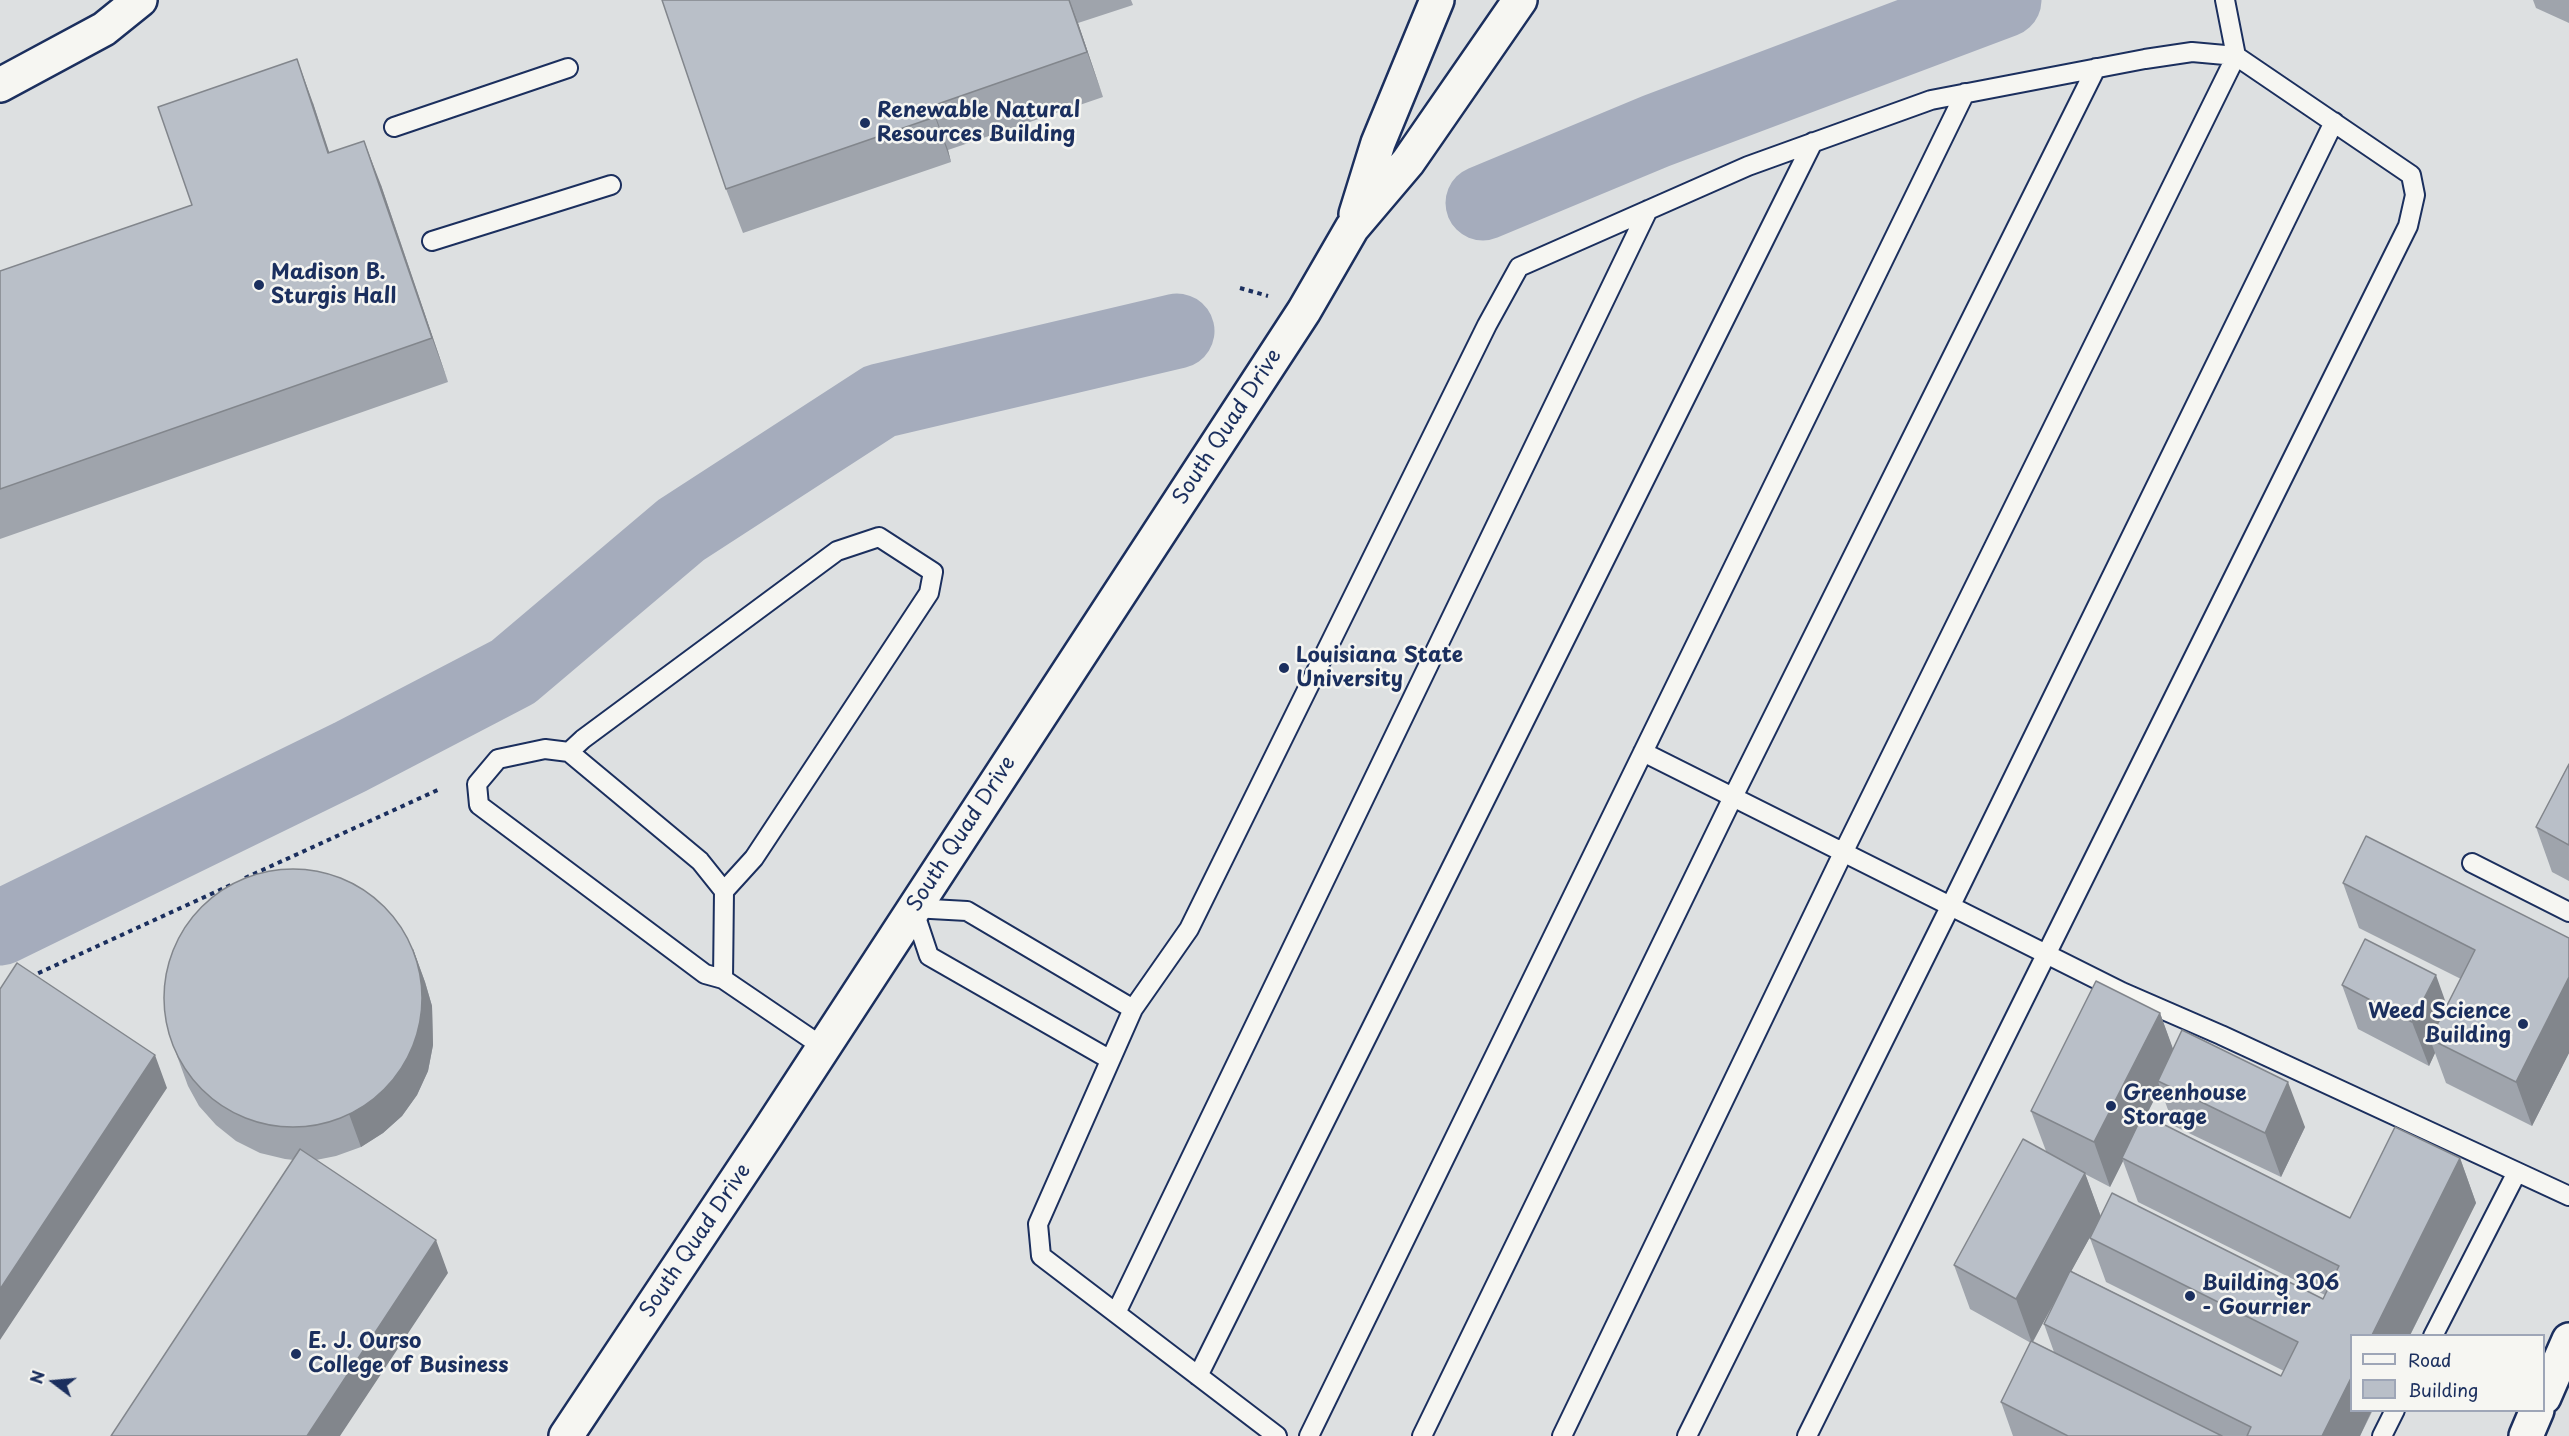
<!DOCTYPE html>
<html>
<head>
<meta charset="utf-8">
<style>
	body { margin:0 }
	#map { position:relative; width:2569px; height:1436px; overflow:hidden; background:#edeeec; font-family:"Playpen Sans",sans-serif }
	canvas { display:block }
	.legend { position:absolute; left:2350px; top:1334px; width:195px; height:78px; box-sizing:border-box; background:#f6f6f2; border:2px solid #9ea6b7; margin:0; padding:8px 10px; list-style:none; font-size:18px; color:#1b2f5e }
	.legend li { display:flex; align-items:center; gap:12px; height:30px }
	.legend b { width:30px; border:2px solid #9ea6b7 }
	.north { position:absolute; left:24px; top:1352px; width:60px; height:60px; -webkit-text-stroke:4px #f6f6f2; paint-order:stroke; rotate:286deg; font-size:16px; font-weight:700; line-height:24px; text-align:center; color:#1b2f5e }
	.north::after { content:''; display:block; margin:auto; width:21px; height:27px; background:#1b2f5e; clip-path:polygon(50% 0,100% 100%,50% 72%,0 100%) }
</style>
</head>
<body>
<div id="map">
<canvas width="2569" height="1436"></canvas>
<ul class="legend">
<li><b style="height:8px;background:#f6f6f2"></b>Road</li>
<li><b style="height:16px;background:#b9bfc8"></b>Building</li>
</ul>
<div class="north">N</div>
</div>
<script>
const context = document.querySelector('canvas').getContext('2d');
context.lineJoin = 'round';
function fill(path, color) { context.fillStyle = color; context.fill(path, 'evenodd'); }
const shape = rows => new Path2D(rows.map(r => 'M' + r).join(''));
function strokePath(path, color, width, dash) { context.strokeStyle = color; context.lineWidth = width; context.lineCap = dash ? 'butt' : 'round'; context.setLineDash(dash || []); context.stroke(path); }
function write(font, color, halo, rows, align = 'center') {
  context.font = font + ' "Playpen Sans",sans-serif'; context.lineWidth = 5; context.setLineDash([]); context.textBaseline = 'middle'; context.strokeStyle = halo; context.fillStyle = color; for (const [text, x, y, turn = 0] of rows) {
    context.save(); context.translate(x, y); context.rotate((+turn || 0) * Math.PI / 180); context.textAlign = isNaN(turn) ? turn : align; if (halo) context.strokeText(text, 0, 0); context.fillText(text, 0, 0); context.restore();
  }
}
const built = shape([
	[0,0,2569,0,2569,1436,0,1436],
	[2352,1336,2544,1336,2544,1410,2352,1410]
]);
const river = shape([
	[1483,203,1656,131,2004,0],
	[0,928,350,757,513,672,681,530,880,401,1177,331]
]);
const path = shape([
	[1240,288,1268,296],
	[245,878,440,789],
	[30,977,233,884]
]);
const service = shape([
	[394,127,568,68],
	[432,241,611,185],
	[569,752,583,739,837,551,879,537,933,572,929,593,754,858,724,891],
	[1643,752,2122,992,2221,1035,2569,1196],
	[2472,863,2569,912],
	[723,979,724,891,700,861,569,752,545,749,498,759,477,784,479,805,705,974,723,979,823,1047],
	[1109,1059,929,956,913,908,967,911,1133,1009],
	[1116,1313,1648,210],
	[2433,1336,2517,1172],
	[1198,1376,1813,142],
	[1277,1436,1041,1256,1038,1224,1133,1009,1189,929,1487,325,1519,267,1748,166,1931,100,2145,59,2192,52,2236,56,1843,853,1562,1436],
	[1309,1436,1965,93],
	[1422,1436,1733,797,2096,68],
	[1687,1436,1950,907,2334,122],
	[1807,1436,2408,226,2415,195,2411,175,2236,56,2225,0],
	[2382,1436,2395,1410]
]);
const minor = shape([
	[0,85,104,29,140,0],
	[2544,1397,2569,1340],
	[2526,1436,2537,1410]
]);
const tertiary = shape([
	[1356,214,1378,143,1437,0],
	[566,1436,767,1134,1304,311,1352,228,1408,162,1520,0]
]);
const wall = shape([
	[662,0,1131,0,1133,5,1078,23,1103,97,948,150,951,162,743,233,726,189],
	[2533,0,2569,0,2569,23,2536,8],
	[313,103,329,153,381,185,448,382,0,539,0,271,192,205],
	[2569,764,2569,881,2552,872,2536,827],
	[2343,883,2569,938,2569,1053,2532,1126,2446,1083,2435,1053,2429,1066,2358,1029,2342,985,2447,1006,2461,979,2359,928],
	[413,949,425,982,432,1006,433,1045,428,1071,417,1095,402,1116,383,1133,361,1147,336,1156,316,1160,448,1273,294,1160,285,1159,260,1153,236,1141,216,1125,199,1106,188,1086,176,1053],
	[2160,1013,2173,1050,2305,1127,2281,1177,2174,1126,2160,1088,2146,1116,2350,1218,2460,1158,2476,1203,2360,1436,2013,1436,2001,1402,2031,1343,1970,1309,1954,1265,2046,1151,2031,1111],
	[2123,1161,2138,1202,2325,1295,2323,1299,2101,1217,2085,1174,2110,1187],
	[2095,1228,2090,1238,2106,1282,2284,1371,2281,1376,2071,1271],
	[2055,1300,2044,1324,2054,1352,2033,1342]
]);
const shadedWall = shape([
	[1069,0,1078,23,1103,97,1087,52],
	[297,59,313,103,344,197,328,153],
	[932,106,948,150,951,162,935,117],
	[364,141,381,185,448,382,432,338],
	[413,949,425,982,432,1006,433,1045,428,1071,417,1095,402,1116,383,1133,361,1147,349,1114],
	[2436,975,2452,1020,2430,1039,2435,1053,2429,1066,2412,1022],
	[2569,977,2569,1053,2532,1126,2516,1082],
	[2160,1013,2176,1057,2158,1081,2160,1088,2124,1159,2122,1158,2123,1161,2110,1187,2094,1142],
	[155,1055,167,1088,0,1340,0,1289],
	[2288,1082,2305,1127,2281,1177,2265,1133],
	[2460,1158,2476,1203,2410,1335,2372,1335],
	[2085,1173,2101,1217,2032,1343,2016,1299],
	[436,1240,448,1273,340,1436,307,1436],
	[2352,1376,2352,1410,2372,1410,2360,1436,2322,1436]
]);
const building = shape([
	[662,0,1069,0,1087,52,932,106,935,117,726,189,662,0],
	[297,59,328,153,364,141,432,338,0,489,0,271,192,205,158,107,297,59],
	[2569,764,2569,845,2536,827,2569,764],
	[2366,836,2569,938,2569,977,2516,1082,2430,1039,2475,950,2343,883,2366,836],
	'164 998a129 129 0 1 1 258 0a129 129 0 1 1-258 0Z',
	[2365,939,2436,975,2412,1022,2342,985,2365,939],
	[17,963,155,1055,0,1289,0,989,17,963],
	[2096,981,2160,1013,2094,1142,2031,1111,2096,981],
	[2182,1030,2288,1082,2265,1133,2158,1081,2182,1030],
	[2143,1114,2350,1218,2395,1127,2460,1158,2372,1335,2352,1335,2352,1376,2322,1436,2247,1436,2251,1427,2044,1324,2070,1271,2281,1376,2298,1342,2090,1238,2112,1193,2323,1299,2339,1266,2122,1158,2143,1114],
	[2023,1139,2085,1173,2016,1299,1954,1265,2023,1139],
	[300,1149,436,1240,307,1436,111,1436,300,1149],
	[2031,1341,2222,1436,2068,1436,2001,1402,2031,1341]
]);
const markers = [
	[865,123,6,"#1b2f5e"],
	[259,285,6,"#1b2f5e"],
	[1284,668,6,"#1b2f5e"],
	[2523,1024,6,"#1b2f5e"],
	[2111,1106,6,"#1b2f5e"],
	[2190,1296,6,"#1b2f5e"],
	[296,1354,6,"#1b2f5e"]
];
const poiNames = [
	["Renewable Natural",877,111],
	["Resources Building",877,135],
	["Madison B.",271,273],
	["Sturgis Hall",271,297],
	["Louisiana State",1296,656],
	["University",1296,680],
	["Weed Science",2511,1012,"right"],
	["Building",2511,1036,"right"],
	["Greenhouse",2123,1094],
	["Storage",2123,1118],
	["Building 306",2202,1284],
	["- Gourrier",2202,1308],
	["E. J. Ourso",308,1342],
	["College of Business",308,1366]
];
const streetNames = [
	["South Quad Drive",1228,427,-57],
	["South Quad Drive",962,834,-57],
	["South Quad Drive",696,1241,-56]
];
fill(built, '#dde0e1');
strokePath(river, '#a5acbc', 75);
strokePath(service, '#1b2f5e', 22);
strokePath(minor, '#1b2f5e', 38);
strokePath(tertiary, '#1b2f5e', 38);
strokePath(path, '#1b2f5e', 4, [4.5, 4.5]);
strokePath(service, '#f6f6f2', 18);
strokePath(minor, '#f6f6f2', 33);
strokePath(tertiary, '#f6f6f2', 33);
fill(wall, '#9fa4ac');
fill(shadedWall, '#82868c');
fill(building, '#b9bfc8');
strokePath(building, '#82868c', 1.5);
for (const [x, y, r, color] of markers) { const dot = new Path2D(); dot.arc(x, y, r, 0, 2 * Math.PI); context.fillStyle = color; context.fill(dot); strokePath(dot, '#f6f6f2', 2); }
write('bold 21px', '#1b2f5e', '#f6f6f2', poiNames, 'left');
write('21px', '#1b2f5e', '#f6f6f2', streetNames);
</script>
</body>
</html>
